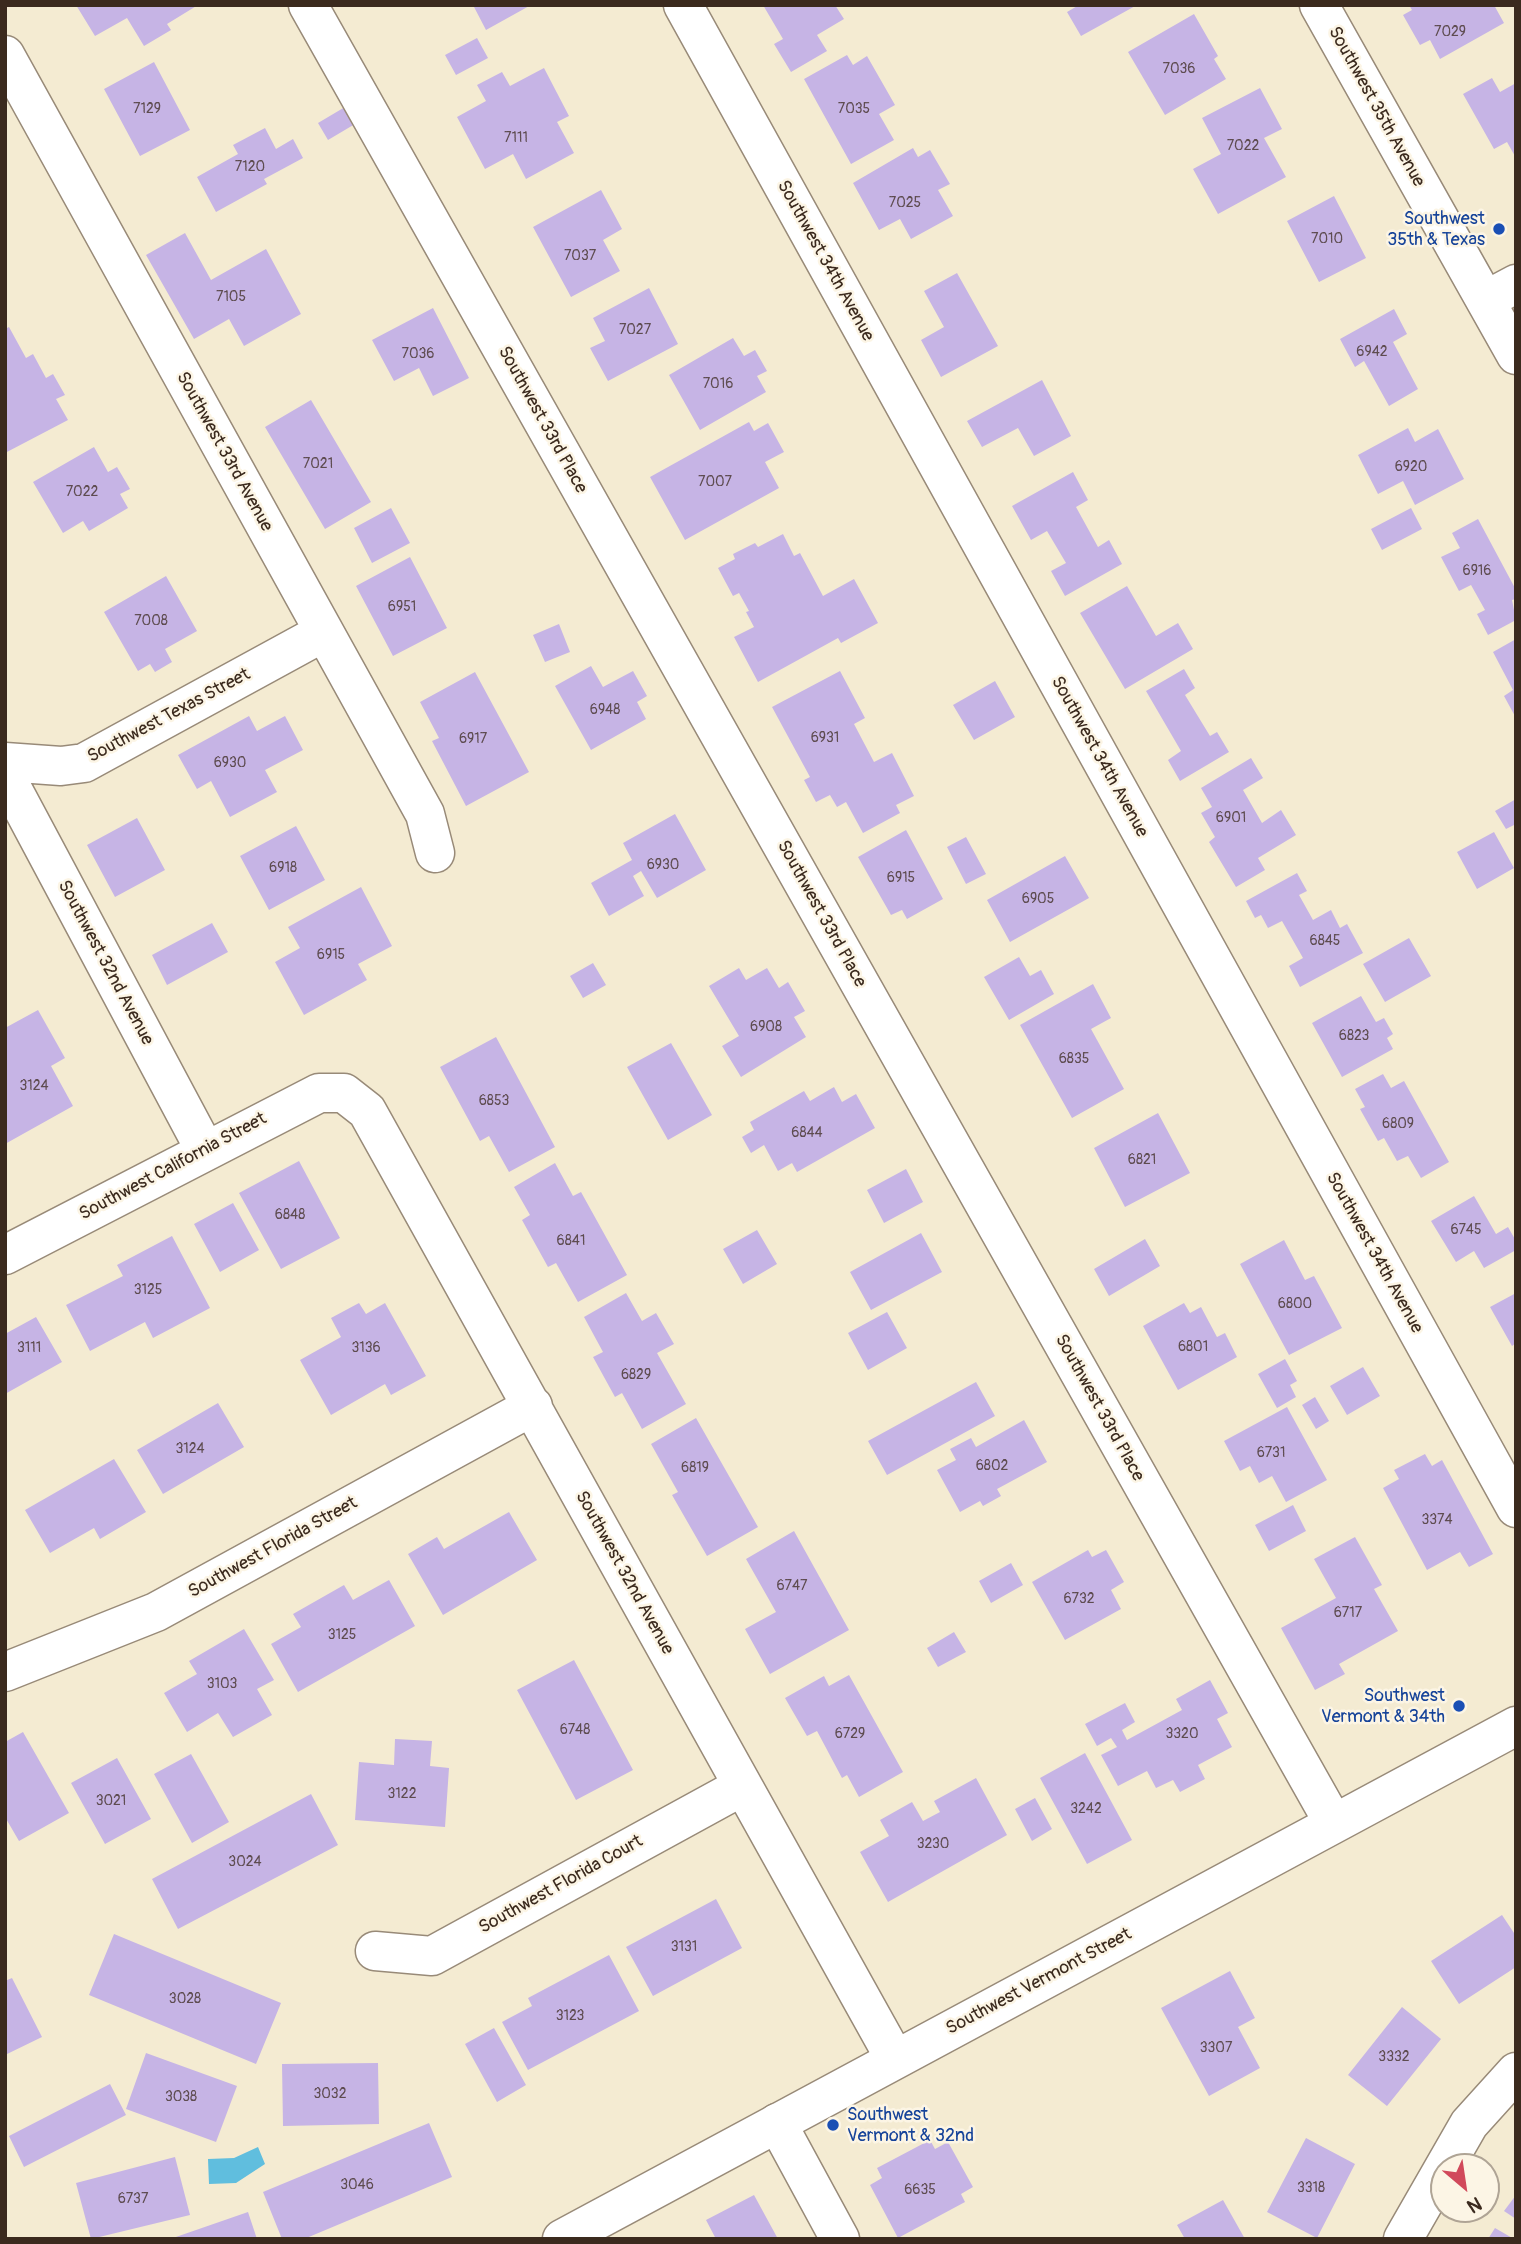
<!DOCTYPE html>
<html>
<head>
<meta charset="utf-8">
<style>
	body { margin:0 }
	#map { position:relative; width:1521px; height:2244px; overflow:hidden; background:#f4ebd2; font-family:Pangolin,sans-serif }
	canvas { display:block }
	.frame { position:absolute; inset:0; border:7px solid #3b2a1e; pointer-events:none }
	.north { position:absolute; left:1430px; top:2153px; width:70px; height:70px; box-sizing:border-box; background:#fcf5e5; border:2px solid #afa495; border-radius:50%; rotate:151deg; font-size:19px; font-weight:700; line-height:28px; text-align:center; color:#3b2a1e }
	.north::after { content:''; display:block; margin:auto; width:24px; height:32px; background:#d1495b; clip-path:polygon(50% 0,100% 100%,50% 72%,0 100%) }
</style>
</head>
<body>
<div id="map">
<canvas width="1521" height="2244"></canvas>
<div class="frame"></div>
<div class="north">N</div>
</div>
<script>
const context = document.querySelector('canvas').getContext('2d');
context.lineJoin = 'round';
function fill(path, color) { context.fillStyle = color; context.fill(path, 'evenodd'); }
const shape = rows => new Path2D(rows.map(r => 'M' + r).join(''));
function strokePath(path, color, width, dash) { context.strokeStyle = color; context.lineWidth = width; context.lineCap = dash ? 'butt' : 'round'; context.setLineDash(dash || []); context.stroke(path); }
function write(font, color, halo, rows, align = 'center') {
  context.font = font + ' Pangolin,sans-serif'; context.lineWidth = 5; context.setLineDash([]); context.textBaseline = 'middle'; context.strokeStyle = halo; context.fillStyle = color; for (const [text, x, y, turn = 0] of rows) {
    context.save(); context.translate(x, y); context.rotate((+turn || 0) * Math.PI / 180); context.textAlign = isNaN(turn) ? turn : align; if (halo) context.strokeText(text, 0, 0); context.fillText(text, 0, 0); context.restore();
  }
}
const water = shape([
	[258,2147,265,2164,236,2183,209,2184,208,2159,234,2158]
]);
const building = shape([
	[76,5,198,5,167,24,171,30,144,46,127,18,95,36],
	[473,5,531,5,486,30],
	[763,5,835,5,844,19,817,35,827,51,791,72,774,44,783,39],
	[1079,5,1137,5,1081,36,1067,12],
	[1409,5,1494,5,1504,23,1440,59,1430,40,1420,45,1403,15,1412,10],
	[1194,14,1218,56,1214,59,1226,79,1165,115,1128,52],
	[477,38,488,58,456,75,445,55],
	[847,55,853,65,867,56,895,105,879,114,894,140,851,164,804,79],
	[154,62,190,130,140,156,104,89],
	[544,68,569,116,557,122,574,153,526,179,513,154,485,169,457,117,486,101,477,85,502,72,510,86],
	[1492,78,1500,92,1516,83,1516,158,1507,142,1494,149,1463,94],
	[1260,88,1282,129,1264,138,1286,177,1218,214,1193,169,1221,154,1202,118],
	[345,107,355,124,328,140,318,123],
	[265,128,276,149,293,139,303,158,264,179,267,184,216,212,197,177,238,154,233,145],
	[913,148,918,157,930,150,950,184,938,190,953,216,911,239,900,219,879,230,853,183],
	[601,190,622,229,603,240,620,271,571,297,533,227],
	[1334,196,1366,258,1319,282,1287,221],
	[185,233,211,280,266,249,301,314,244,346,229,319,194,339,146,255],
	[957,273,998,346,941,377,921,340,944,327,924,291],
	[649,288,678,344,608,381,590,348,605,341,593,318],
	[433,308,469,378,433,396,419,368,394,381,372,340],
	[1394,309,1407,334,1393,342,1418,389,1389,406,1364,361,1355,367,1340,339],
	[9,327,26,358,33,354,46,378,53,374,65,395,56,399,68,420,5,453,5,329],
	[733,338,744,356,755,350,767,371,757,376,766,392,700,430,669,375],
	[1042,380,1071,436,1034,456,1018,428,982,447,967,421],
	[311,400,371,502,325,529,265,427],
	[749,422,754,431,768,423,784,452,765,462,779,488,685,540,650,477],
	[1408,428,1415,442,1438,429,1464,479,1415,505,1403,481,1378,494,1358,455],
	[94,447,108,472,117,467,130,489,120,494,128,508,89,531,83,521,63,533,33,482],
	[1073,472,1088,500,1076,507,1098,547,1109,540,1122,564,1065,596,1051,571,1066,563,1047,531,1031,540,1012,506],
	[391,508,410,543,372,563,354,528],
	[1411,508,1422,529,1382,550,1371,529],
	[1478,519,1516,590,1516,599,1512,600,1516,620,1488,635,1477,614,1485,610,1471,585,1459,591,1441,557,1460,548,1452,533],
	[783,534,794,556,800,553,823,596,854,579,878,623,841,643,838,638,758,682,734,637,754,627,746,612,749,611,739,593,733,596,718,568,735,559,733,554,755,543,758,547],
	[410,557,447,628,393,656,356,586],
	[166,576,197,631,165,649,172,662,155,672,150,664,138,671,104,612],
	[1127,586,1156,636,1178,623,1193,649,1125,689,1080,613],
	[559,624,570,652,545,662,533,635],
	[1516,639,1516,718,1504,696,1513,690,1493,652],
	[591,666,603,687,633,671,647,696,637,702,646,719,591,750,555,686],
	[1184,669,1195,688,1185,695,1210,736,1217,732,1229,752,1180,781,1168,760,1181,751,1146,691],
	[840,671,865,718,854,724,874,762,892,753,914,796,896,805,900,813,863,833,846,802,837,807,830,795,816,802,804,780,810,777,772,707],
	[475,672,529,772,466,806,432,741,439,738,420,702],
	[995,681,1015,717,974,740,953,705],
	[249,716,257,731,285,716,303,750,265,770,277,792,230,817,211,781,197,789,178,755],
	[1251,758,1263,778,1243,790,1262,823,1281,810,1296,835,1258,858,1265,870,1236,887,1209,842,1215,837,1201,813,1212,807,1201,788],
	[1516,799,1516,824,1506,829,1495,811],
	[675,814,706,870,657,898,641,871,633,876,644,896,609,916,591,883,632,860,623,843],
	[137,818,165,870,115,897,87,845],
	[296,826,325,880,269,910,240,856],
	[906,830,943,899,907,919,902,910,891,915,858,857],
	[1494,832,1514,868,1477,889,1457,852],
	[966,837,986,874,966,884,947,847],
	[1065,856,1089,898,1010,942,987,900],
	[1297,873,1307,891,1299,895,1313,920,1331,910,1340,928,1347,924,1363,953,1300,987,1289,966,1303,958,1282,921,1268,928,1261,915,1255,918,1246,901],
	[361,887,392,946,358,964,367,980,304,1015,275,962,300,948,288,927],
	[212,923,228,952,167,985,152,955],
	[1409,938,1431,976,1385,1002,1363,964],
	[1019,957,1030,976,1041,970,1054,994,1009,1020,984,977],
	[593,963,606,985,583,998,570,976],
	[739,968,746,980,767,968,779,988,788,982,805,1011,794,1017,806,1037,741,1077,722,1046,739,1036,709,986],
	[1093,984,1111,1018,1091,1029,1124,1089,1072,1118,1020,1025],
	[1361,996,1376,1022,1384,1018,1393,1034,1387,1038,1393,1049,1342,1077,1312,1023],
	[38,1010,65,1058,51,1066,73,1106,5,1144,5,1028],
	[496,1037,555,1147,509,1172,489,1136,480,1141,440,1067],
	[671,1043,712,1115,668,1140,627,1067],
	[1383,1074,1391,1088,1404,1081,1449,1162,1421,1178,1408,1156,1397,1161,1384,1138,1378,1141,1360,1109,1365,1107,1355,1089],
	[834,1087,842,1102,856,1094,875,1128,797,1172,792,1163,778,1171,764,1145,751,1153,742,1137,754,1130,750,1122,804,1091,810,1101],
	[1158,1113,1190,1173,1125,1207,1094,1148],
	[299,1161,340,1238,281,1269,239,1193],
	[555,1163,573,1196,581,1192,627,1275,578,1302,556,1263,548,1267,522,1220,530,1215,514,1187],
	[906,1169,923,1202,884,1223,867,1190],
	[1474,1196,1496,1234,1508,1227,1516,1241,1516,1250,1484,1268,1474,1251,1456,1262,1431,1221],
	[233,1203,259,1250,220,1272,194,1224],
	[757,1230,777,1264,743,1284,723,1249],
	[921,1233,942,1272,871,1310,850,1272],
	[172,1236,210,1308,153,1338,145,1322,90,1351,66,1305,123,1276,117,1265],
	[1145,1239,1160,1266,1109,1296,1094,1269],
	[1284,1240,1305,1280,1314,1276,1342,1328,1289,1355,1240,1264],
	[626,1293,642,1321,656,1313,674,1344,657,1353,686,1404,642,1429,622,1393,615,1397,593,1357,603,1352,584,1317],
	[1516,1293,1516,1343,1512,1346,1490,1307],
	[359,1303,366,1314,385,1303,426,1376,391,1395,385,1384,331,1415,300,1360,341,1337,331,1318],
	[1184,1303,1190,1313,1201,1307,1217,1337,1225,1333,1237,1357,1178,1390,1143,1326],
	[887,1312,907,1348,868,1370,848,1333],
	[36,1317,62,1362,5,1394,5,1334],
	[1285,1359,1297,1381,1290,1385,1296,1397,1277,1408,1258,1374],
	[1363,1367,1380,1396,1347,1415,1330,1386],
	[976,1382,995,1416,887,1475,868,1441],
	[1315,1397,1329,1421,1316,1429,1302,1405],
	[218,1403,244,1447,163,1494,137,1450],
	[1287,1407,1327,1480,1286,1502,1272,1476,1259,1483,1250,1466,1240,1471,1224,1441],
	[696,1418,758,1527,707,1556,672,1495,678,1492,651,1444],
	[1024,1420,1047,1462,997,1489,1001,1496,983,1506,980,1501,960,1512,937,1470,956,1460,950,1449,971,1438,976,1447],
	[1425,1454,1432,1466,1442,1460,1493,1554,1469,1567,1460,1552,1427,1570,1383,1488,1399,1479,1394,1470],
	[114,1459,146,1512,100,1539,94,1528,50,1553,25,1510],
	[1293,1505,1306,1531,1269,1551,1255,1525],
	[509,1512,537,1560,443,1615,408,1554,437,1537,444,1549],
	[794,1531,849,1630,770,1674,745,1629,776,1612,746,1559],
	[1355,1537,1382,1585,1374,1589,1398,1631,1339,1664,1345,1674,1315,1690,1281,1628,1336,1598,1314,1559],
	[1088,1550,1092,1557,1106,1550,1124,1582,1111,1590,1121,1609,1065,1640,1032,1582],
	[1011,1563,1023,1585,991,1603,979,1581],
	[389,1580,415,1626,298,1692,271,1644,301,1627,293,1614,344,1585,353,1600],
	[244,1629,274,1680,257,1689,272,1715,233,1737,218,1713,187,1732,164,1693,197,1674,189,1661],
	[954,1632,966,1652,938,1667,927,1648],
	[574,1660,633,1770,576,1800,517,1690],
	[849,1675,903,1772,859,1797,847,1775,842,1778,817,1731,807,1736,785,1698,824,1676,829,1686],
	[1210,1680,1228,1713,1217,1719,1232,1747,1198,1765,1205,1779,1180,1792,1173,1780,1156,1788,1147,1771,1118,1786,1101,1755,1117,1747,1111,1738,1097,1746,1085,1724,1125,1703,1135,1722,1122,1730,1127,1740,1182,1710,1176,1699],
	[23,1732,69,1813,19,1841,5,1817,5,1742],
	[395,1739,432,1741,430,1766,449,1768,445,1827,355,1820,359,1762,394,1765],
	[1085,1753,1132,1840,1087,1864,1040,1778],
	[191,1754,229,1822,192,1843,154,1774],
	[117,1758,151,1819,105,1844,71,1783],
	[976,1778,1007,1835,888,1902,860,1852,889,1836,880,1820,912,1802,923,1821,940,1812,934,1801],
	[311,1794,338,1845,178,1929,152,1879],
	[1035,1798,1052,1829,1032,1841,1015,1809],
	[716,1899,742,1948,653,1996,626,1947],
	[1502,1915,1516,1936,1516,1967,1459,2004,1431,1961],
	[114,1934,281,2003,256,2064,89,1995],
	[609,1955,639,2011,528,2070,502,2022,532,2006,528,1998],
	[1230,1971,1255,2018,1238,2027,1260,2068,1209,2096,1161,2008],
	[12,1978,42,2037,5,2055,5,1981],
	[1402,2007,1441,2039,1387,2106,1348,2075],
	[494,2028,526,2085,497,2102,465,2044],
	[146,2053,237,2086,216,2142,126,2109],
	[378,2063,379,2124,283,2126,282,2064],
	[110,2084,126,2115,24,2167,9,2136],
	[429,2123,452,2177,304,2239,282,2239,263,2192],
	[1306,2138,1355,2164,1317,2238,1267,2212],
	[930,2140,935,2149,948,2142,973,2187,961,2194,965,2202,898,2238,870,2185,882,2178,877,2168],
	[175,2157,190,2215,91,2239,76,2183],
	[754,2195,778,2239,716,2239,706,2220],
	[1516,2195,1516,2219,1504,2211],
	[1223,2200,1245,2239,1185,2239,1177,2225],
	[248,2212,257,2239,173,2239,173,2238],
	[1495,2228,1514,2239,1488,2239]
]);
const street = shape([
	[308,5,1333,1822],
	[683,5,1516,1508],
	[5,55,425,814,435,853],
	[1486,300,1516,284],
	[5,762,61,766,84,763,324,632],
	[5,775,205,1150],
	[5,1255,319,1093,344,1093,367,1111,895,2059],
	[5,1672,156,1612,533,1406],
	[375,1951,432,1956,741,1787],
	[777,2123,840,2239],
	[1403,2239,1469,2124,1516,2072]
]);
const secondary = shape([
	[1319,5,1516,355],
	[562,2239,1516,1726]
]);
const markers = [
	[1499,229,7,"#1a4fb4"],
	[1459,1706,7,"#1a4fb4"],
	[833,2125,7,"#1a4fb4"]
];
const numberNames = [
	["7029",1450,32],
	["7036",1179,69],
	["7129",147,109],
	["7035",854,109],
	["7111",516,138],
	["7022",1243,146],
	["7120",250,167],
	["7025",905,203],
	["7010",1327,239],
	["7037",580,256],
	["7105",231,297],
	["7027",635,330],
	["6942",1372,352],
	["7036",418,354],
	["7016",718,384],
	["7021",318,464],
	["6920",1411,467],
	["7007",715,482],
	["7022",82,492],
	["6916",1477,571],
	["6951",402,607],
	["7008",151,621],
	["6948",605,710],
	["6931",825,738],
	["6917",473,739],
	["6930",230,763],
	["6901",1231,818],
	["6930",663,865],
	["6918",283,868],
	["6915",901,878],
	["6905",1038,899],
	["6845",1325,941],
	["6915",331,955],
	["6908",766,1027],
	["6823",1354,1036],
	["6835",1074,1059],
	["3124",34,1086],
	["6853",494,1101],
	["6809",1398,1124],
	["6844",807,1133],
	["6821",1142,1160],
	["6848",290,1215],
	["6745",1466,1230],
	["6841",571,1241],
	["3125",148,1290],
	["6800",1295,1304],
	["6801",1193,1347],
	["3111",29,1348],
	["3136",366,1348],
	["6829",636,1375],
	["3124",190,1449],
	["6731",1271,1453],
	["6802",992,1466],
	["6819",695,1468],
	["3374",1437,1520],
	["6747",792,1586],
	["6732",1079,1599],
	["6717",1348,1613],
	["3125",342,1635],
	["3103",222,1684],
	["6748",575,1730],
	["6729",850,1734],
	["3320",1182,1734],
	["3122",402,1794],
	["3021",111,1801],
	["3242",1086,1809],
	["3230",933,1844],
	["3024",245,1862],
	["3131",684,1947],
	["3028",185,1999],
	["3123",570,2016],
	["3307",1216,2048],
	["3332",1394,2057],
	["3032",330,2094],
	["3038",181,2097],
	["3046",357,2185],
	["3318",1311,2188],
	["6635",920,2190],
	["6737",133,2199]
];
const streetNames = [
	["Southwest 35th Avenue",1376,107,61],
	["Southwest 34th Avenue",825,261,61],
	["Southwest 33rd Place",542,420,61],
	["Southwest 33rd Avenue",224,452,61],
	["Southwest Texas Street",169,716,-28],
	["Southwest 34th Avenue",1099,757,61],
	["Southwest 33rd Place",821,914,61],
	["Southwest 32nd Avenue",105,963,62],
	["Southwest California Street",173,1167,-28],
	["Southwest 34th Avenue",1374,1253,61],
	["Southwest 33rd Place",1099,1408,61],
	["Southwest Florida Street",273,1548,-29],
	["Southwest 32nd Avenue",624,1573,61],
	["Southwest Florida Court",561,1885,-29],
	["Southwest Vermont Street",1039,1982,-28]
];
const transitNames = [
	["Southwest",1485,219],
	["35th & Texas",1485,240],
	["Southwest",1445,1696],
	["Vermont & 34th",1445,1717],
	["Southwest",847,2115,"left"],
	["Vermont & 32nd",847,2136,"left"]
];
fill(water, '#60bede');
fill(building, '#c6b4e5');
strokePath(street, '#988a78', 41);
strokePath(secondary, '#988a78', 41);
strokePath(street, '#fff', 38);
strokePath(secondary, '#fff', 38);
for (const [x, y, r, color] of markers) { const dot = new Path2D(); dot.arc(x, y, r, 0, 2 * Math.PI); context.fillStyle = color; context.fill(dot); strokePath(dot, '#fcf5e5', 2.5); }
write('14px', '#5e4c50', null, numberNames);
write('18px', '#3b2a1e', '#fcf5e5', streetNames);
write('18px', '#164399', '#fcf5e5', transitNames, 'right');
</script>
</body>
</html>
